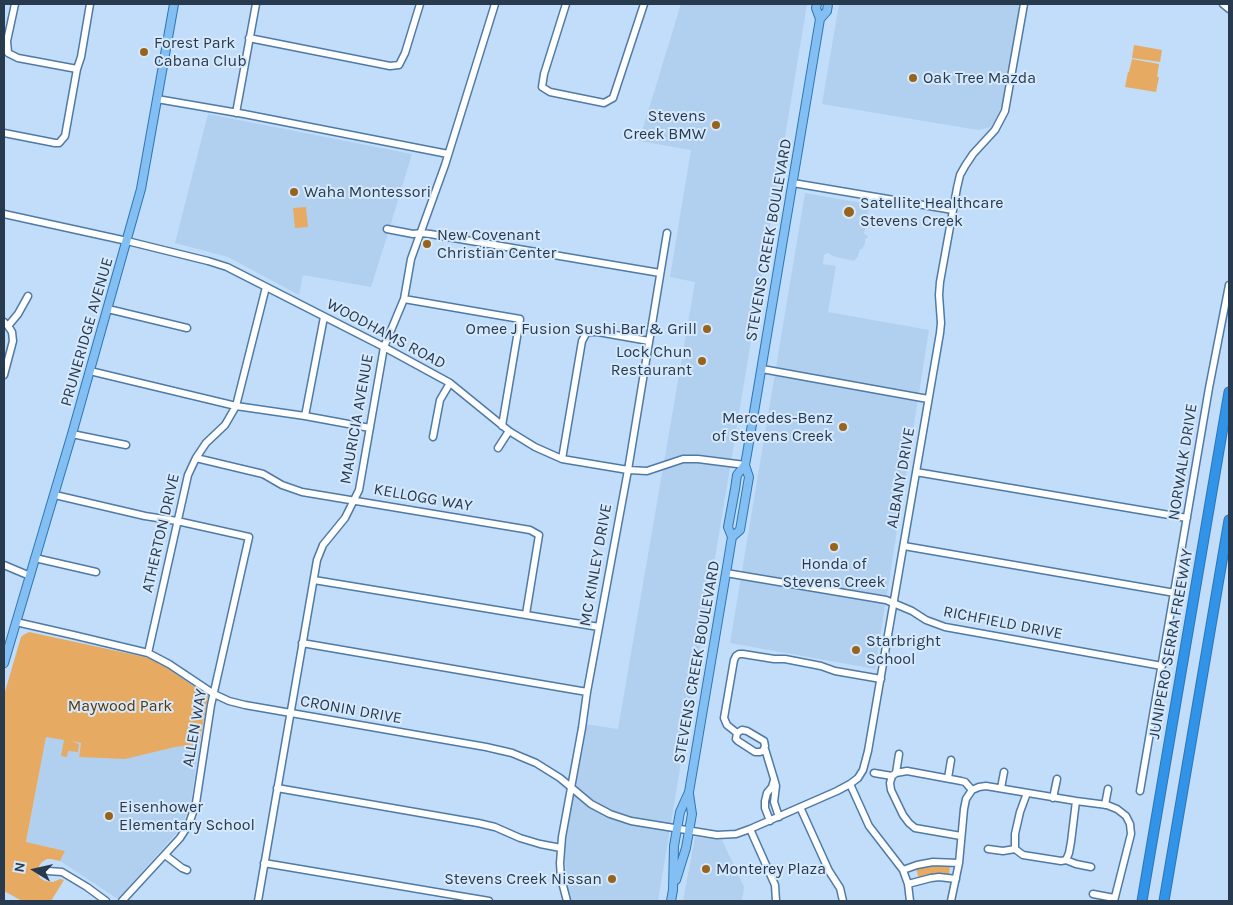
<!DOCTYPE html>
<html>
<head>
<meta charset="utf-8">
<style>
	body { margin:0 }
	#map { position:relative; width:1233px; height:905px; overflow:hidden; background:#c1ddf9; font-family:Karla,sans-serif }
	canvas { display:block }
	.frame { position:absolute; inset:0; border:5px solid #283b4e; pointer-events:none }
	.north { position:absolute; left:10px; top:845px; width:50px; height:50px; -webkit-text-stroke:4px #d6e9fc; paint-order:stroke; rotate:280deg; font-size:14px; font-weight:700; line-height:20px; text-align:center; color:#283b4e }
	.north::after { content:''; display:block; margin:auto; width:18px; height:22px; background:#283b4e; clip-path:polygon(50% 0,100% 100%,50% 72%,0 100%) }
</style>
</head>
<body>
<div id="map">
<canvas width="1233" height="905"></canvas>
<div class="frame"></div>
<div class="north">N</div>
</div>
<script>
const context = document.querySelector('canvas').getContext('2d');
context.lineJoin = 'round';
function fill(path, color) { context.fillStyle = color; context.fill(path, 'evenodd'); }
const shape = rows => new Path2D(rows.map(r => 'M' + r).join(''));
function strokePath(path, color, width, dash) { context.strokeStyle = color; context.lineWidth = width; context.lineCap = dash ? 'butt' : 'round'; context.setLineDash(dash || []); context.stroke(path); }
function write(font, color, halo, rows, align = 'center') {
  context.font = font + ' Karla,sans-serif'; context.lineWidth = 4; context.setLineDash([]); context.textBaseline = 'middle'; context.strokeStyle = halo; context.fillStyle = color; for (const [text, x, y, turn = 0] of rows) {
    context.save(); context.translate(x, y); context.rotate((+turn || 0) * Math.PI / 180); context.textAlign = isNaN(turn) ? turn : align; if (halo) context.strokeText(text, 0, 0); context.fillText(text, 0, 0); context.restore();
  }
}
const built = shape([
	[681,4,807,4,658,901,572,901,568,890,564,848,585,724,618,729,695,282,670,277,691,150,639,141],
	[839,4,1020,4,1004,96,1001,108,992,127,978,130,822,104],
	[208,114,412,154,389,230,371,287,303,275,299,295,228,257,175,243],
	[805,193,867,204,865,208,869,209,864,234,867,235,868,238,865,239,865,244,862,249,860,249,858,256,854,261,836,257,827,253,824,255,823,264,836,266,828,312,929,330,875,669,730,643],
	[46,736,81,743,79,757,199,744,191,803,181,828,118,899,60,861,65,851,26,843],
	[695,837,722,840,744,887,742,901,683,901]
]);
const green = shape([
	[1134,45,1162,50,1160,62,1132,58],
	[1132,59,1159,64,1157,77,1159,77,1156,92,1125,87,1128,72,1129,72],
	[306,207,308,227,295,228,293,208],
	[29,632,154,659,208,696,199,744,175,747,125,759,79,757,81,743,71,741,79,744,78,752,68,751,67,757,61,756,64,740,46,737,26,842,65,851,60,861,51,859,47,859,42,862,39,866,37,872,40,878,45,881,53,882,60,879,64,880,51,901,22,901,4,891,4,695,21,637,25,634],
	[933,865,950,865,949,875,941,875,919,878,916,869]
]);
const minor = shape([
	[15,4,7,41,8,53,18,58,77,69],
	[566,4,544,74,542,87,550,92,604,103,613,98,644,4],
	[1223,4,1229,9],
	[249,38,390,66,399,65,405,53,420,4],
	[157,99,244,114,448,154],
	[236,113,256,4],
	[4,133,55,143,59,143,65,136,77,69,81,57,90,4],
	[793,183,953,210],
	[4,214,127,241,208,261,227,267,384,347,450,383,509,431,535,447,562,459,628,470,647,471,683,459,698,459,745,465],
	[387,229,413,234,421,233,430,234,660,273],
	[404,299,520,319,502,426],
	[108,309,187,328],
	[4,322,8,326,12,332,13,341,4,375],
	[8,326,18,314,28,296],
	[762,369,928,399],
	[90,371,236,406,305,416,370,428],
	[305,416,324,317],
	[72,434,126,445],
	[433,437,440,400,450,383],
	[498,448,509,431],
	[196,458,263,474,282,485,302,492,530,530,539,535,526,614],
	[562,459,582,341,587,332,598,332,649,341],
	[916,472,1187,518],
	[55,495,145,516,177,521,249,537,211,705,196,803,189,824,180,838,122,901],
	[904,546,1175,593],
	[35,558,96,572],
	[4,565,30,576],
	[726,573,886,600,912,611,926,620,945,627,1162,666],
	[314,580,599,627],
	[16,622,73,635,148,653,169,664,214,694,229,701,245,705,486,747,512,753,536,763,560,778,591,804,610,814,631,821,717,835,736,834,750,829,837,791,850,784,858,778,863,770,868,751,940,333,941,323,939,295,940,282,957,188,960,175,965,166,973,154,995,130,1005,111,1024,4],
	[302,643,587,692],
	[148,653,188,475,196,458,206,443,225,425,236,406,266,287],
	[742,730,747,731,764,741,765,746,763,751,760,752,755,752,738,741,736,739,737,733,742,730],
	[737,733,727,725,724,718,734,660,736,656,739,654,743,654,774,659,785,659,821,666,835,671,881,679],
	[765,749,775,782,776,786,774,802,779,817],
	[874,773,892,776],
	[896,773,899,754],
	[948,778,951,760],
	[850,784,869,826,903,870,908,884,910,901],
	[277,788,478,823,495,827,520,838,540,844,561,848],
	[1001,788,1004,772],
	[1140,791,1209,388,1229,285],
	[1053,798,1057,779],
	[1105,805,1108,789],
	[800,807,829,871,840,888,843,901],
	[770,821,765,808,765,801,767,793,772,787,774,780],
	[750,829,775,885,776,901],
	[961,836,915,828,909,823,903,815,891,790,890,783,892,776,896,773,907,771,961,781,965,782,972,790],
	[988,849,1003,851,1015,849,1023,855,1061,861,1066,860,1076,864,1091,867],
	[1015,849,1015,834,1020,812,1027,793],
	[165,855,182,868,187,870],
	[1066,860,1069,853,1071,842,1076,801],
	[264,863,489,901],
	[903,870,917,865,933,862,959,863],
	[48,871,62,872,87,887,106,901],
	[908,884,931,878,939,877,956,879],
	[1093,894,1114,898],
	[258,901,317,560,323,545,345,518,359,490,384,347,404,299,411,259,445,165,495,4],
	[567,901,561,878,560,863,562,837,582,728,587,692,628,470,667,233],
	[951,901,959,863,964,809,966,799,972,790,979,787,986,786,1076,801,1107,805,1117,809,1126,816,1130,824,1131,834,1114,901]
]);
const major = shape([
	[820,19,827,11,828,4],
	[732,537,740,530,749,477,745,465,747,454,820,19,816,8,817,4],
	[4,663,72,434,141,189,174,4],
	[676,880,686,848,692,814,689,794],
	[671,901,673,890,674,846,680,812,689,792,726,573,732,537,728,527,735,489,737,475,745,465]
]);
const highway = shape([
	[1142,901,1229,392],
	[1164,901,1229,520]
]);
const markers = [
	[144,52,5,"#98631a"],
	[913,78,5,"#98631a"],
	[716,125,5,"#98631a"],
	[294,192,5,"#98631a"],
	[849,212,6,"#98631a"],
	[427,244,5,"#98631a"],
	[707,329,5,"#98631a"],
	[702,361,5,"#98631a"],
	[843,427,5,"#98631a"],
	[834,547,5,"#98631a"],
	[856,650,5,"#98631a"],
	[109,816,5,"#98631a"],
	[706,869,5,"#98631a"],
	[612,879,5,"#98631a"]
];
const poiNames = [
	["Forest Park",154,43],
	["Cabana Club",154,61],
	["Oak Tree Mazda",923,78],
	["Stevens",706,116,"right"],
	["Creek BMW",706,134,"right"],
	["Waha Montessori",304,192],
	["Satellite Healthcare",860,203],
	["Stevens Creek",860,221],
	["New Covenant",437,235],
	["Christian Center",437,253],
	["Omee J Fusion Sushi Bar & Grill",697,329,"right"],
	["Lock Chun",692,352,"right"],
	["Restaurant",692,370,"right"],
	["Mercedes-Benz",833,418,"right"],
	["of Stevens Creek",833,436,"right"],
	["Honda of",834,564,"center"],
	["Stevens Creek",834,582,"center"],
	["Starbright",866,641],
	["School",866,659],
	["Eisenhower",119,807],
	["Elementary School",119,825],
	["Monterey Plaza",716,869],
	["Stevens Creek Nissan",602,879,"right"]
];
const streetNames = [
	["STEVENS CREEK BOULEVARD",769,240,-80],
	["PRUNERIDGE AVENUE",87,332,-74],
	["WOODHAMS ROAD",386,334,28],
	["MAURICIA AVENUE",357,419,-80],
	["NORWALK DRIVE",1183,462,-81],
	["ALBANY DRIVE",901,478,-80],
	["KELLOGG WAY",423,498,10],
	["ATHERTON DRIVE",161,533,-77],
	["MC KINLEY DRIVE",596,565,-80],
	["RICHFIELD DRIVE",1003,623,11],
	["JUNIPERO SERRA FREEWAY",1171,644,-80],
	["STEVENS CREEK BOULEVARD",697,662,-80],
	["CRONIN DRIVE",351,710,10],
	["ALLEN WAY",195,728,-80]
];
const parkNames = [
	["Maywood Park",120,706]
];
fill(built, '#b1d0ef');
fill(green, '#e7aa62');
strokePath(minor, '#4e7aa5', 9);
strokePath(major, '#2e75b3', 10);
strokePath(highway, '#2e75b3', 11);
strokePath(minor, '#fff', 6);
strokePath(major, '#83bff2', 8);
strokePath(highway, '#3194e9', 9);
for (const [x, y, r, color] of markers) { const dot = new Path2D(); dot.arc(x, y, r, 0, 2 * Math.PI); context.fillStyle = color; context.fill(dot); strokePath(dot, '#d6e9fc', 2); }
write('16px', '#283b4e', '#d6e9fc', poiNames, 'left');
write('16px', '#283b4e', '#d6e9fc', streetNames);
write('16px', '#5c3702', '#d6e9fc', parkNames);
</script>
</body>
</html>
